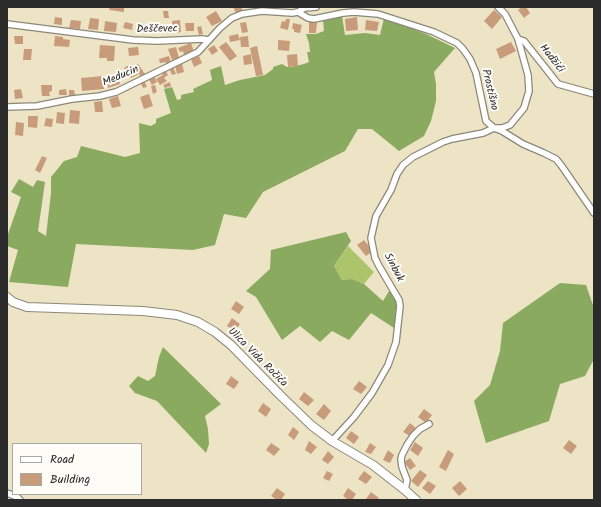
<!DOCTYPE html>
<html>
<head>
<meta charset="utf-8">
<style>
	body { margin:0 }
	#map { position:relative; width:601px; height:507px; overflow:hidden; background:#ede4c6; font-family:Kalam,sans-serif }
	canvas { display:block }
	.frame { position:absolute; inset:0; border:8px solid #2b2b2b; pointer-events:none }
	.legend { position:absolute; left:12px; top:443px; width:130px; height:52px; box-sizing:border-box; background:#fdfcf7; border:1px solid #a9a8a5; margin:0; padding:5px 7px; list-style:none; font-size:12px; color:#2b2b2b }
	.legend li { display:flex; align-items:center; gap:8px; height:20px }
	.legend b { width:20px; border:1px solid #a9a8a5 }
</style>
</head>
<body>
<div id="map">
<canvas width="601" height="507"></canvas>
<div class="frame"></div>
<ul class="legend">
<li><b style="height:5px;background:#fff"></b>Road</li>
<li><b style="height:11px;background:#c89c7b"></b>Building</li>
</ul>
</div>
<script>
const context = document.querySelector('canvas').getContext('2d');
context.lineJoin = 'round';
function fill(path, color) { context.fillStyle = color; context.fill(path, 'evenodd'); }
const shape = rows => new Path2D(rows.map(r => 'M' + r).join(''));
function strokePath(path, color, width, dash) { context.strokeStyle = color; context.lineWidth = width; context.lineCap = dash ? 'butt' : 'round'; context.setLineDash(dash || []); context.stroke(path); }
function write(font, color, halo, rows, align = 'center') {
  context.font = font + ' Kalam,sans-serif'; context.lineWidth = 4; context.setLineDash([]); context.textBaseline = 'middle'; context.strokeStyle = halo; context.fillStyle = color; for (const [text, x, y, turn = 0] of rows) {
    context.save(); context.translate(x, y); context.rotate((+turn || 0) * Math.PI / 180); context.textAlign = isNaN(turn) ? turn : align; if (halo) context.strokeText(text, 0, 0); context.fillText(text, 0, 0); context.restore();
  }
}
const green = shape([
	[348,246,374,272,364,284,352,279,342,280,334,266]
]);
const forest = shape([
	[342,16,345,35,365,33,380,35,384,18,426,34,455,48,434,72,436,84,436,101,431,121,424,136,399,151,372,129,358,129,345,151,263,192,246,218,224,214,215,245,193,250,76,244,68,287,9,282,18,250,7,246,7,237,21,197,11,192,19,179,33,187,37,180,45,182,38,231,46,236,51,193,51,177,64,161,77,157,81,146,125,157,140,153,139,123,151,126,156,123,156,119,171,113,164,89,172,87,177,100,181,99,181,95,194,92,193,89,212,80,210,70,221,66,225,85,240,80,265,75,273,69,273,67,282,64,287,67,291,67,304,64,309,62,307,52,310,52,309,43,306,34,316,34,324,31,323,20],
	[346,232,351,241,334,266,342,280,352,279,364,284,383,301,389,291,395,299,398,309,398,322,394,328,371,313,349,340,332,331,320,342,300,326,282,340,256,297,246,291,270,269,271,250],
	[560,283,586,285,594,308,594,359,585,376,560,384,549,421,486,443,474,401,490,385,500,351,503,323],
	[163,347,221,404,205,416,208,429,209,444,206,453,157,401,135,393,129,386,138,376,148,381,155,376,159,357]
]);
const building = shape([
	[110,7,124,7,124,12,109,10],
	[233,7,241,7,243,11,237,15],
	[522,7,526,7,530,13,524,18,518,10],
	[494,10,502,17,492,29,484,21],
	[163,11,168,11,169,18,164,18],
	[216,11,222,21,212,26,206,17],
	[55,17,62,18,62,25,54,24],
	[357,17,358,30,346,31,345,19],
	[90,18,99,19,98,30,88,29],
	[286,19,290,19,288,30,280,28,282,21,285,22],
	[71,20,81,21,80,29,69,28],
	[180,20,181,32,173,33,172,21],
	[366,20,379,22,377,31,365,30],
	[105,21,117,23,116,32,104,31],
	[125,22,133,24,132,30,123,28],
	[246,22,248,32,242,33,240,23],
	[309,22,317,22,316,33,309,33],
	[185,23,194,23,194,31,186,31],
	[293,23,302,25,300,33,294,32,294,29,292,29],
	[137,24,144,25,143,32,136,31],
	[169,26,169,33,161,33,161,27],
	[201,26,203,34,199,35,197,27],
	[238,34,240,40,230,42,229,36],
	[14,36,23,36,23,44,15,44],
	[55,36,63,37,63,39,70,40,69,47,54,46],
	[248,36,249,47,241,47,240,37],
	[278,40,290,41,289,51,278,50],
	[226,42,237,56,230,61,219,47],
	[511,42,516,51,500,59,496,49],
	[191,43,194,52,184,55,183,51,180,52,178,48],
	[100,45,115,46,114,61,107,61,107,58,99,58],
	[214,45,218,51,212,55,208,49],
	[257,46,263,75,256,76,250,48],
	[138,47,139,55,129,56,128,48],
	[176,47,179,58,172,60,168,49],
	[24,49,32,49,31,60,23,60],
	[251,54,252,64,244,65,243,56],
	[297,54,298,66,288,67,287,55],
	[169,56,171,62,166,64,166,62,160,63,159,59],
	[199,56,202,63,194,67,191,59],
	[182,63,184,72,177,74,175,65],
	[138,64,145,74,140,76,139,74,131,78,130,76,128,77,124,71,126,71,124,68,129,65,131,68],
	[173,67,176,74,172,75,169,68],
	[165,69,168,75,164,78,167,81,160,85,156,79,163,75,161,72],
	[103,76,104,89,82,91,81,78],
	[118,76,120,84,108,88,106,79],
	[154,76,157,82,152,85,148,78],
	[144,80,147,87,143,88,140,81],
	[170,82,171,86,165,88,163,85],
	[41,85,52,85,52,91,49,92,50,96,42,96],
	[155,85,157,92,153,94,151,86],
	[21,89,23,98,15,99,14,90],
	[66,89,67,95,59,95,59,90],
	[69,90,74,90,75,95,69,96],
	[149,94,153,106,144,109,140,97],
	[118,96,121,106,112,108,109,99],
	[102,101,103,112,95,112,94,102],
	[70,110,80,111,79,124,69,123],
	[57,112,65,113,64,124,56,123],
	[28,116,38,116,37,128,28,127],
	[46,118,53,119,52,127,44,126],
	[16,122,24,123,23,136,15,135],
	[42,156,47,158,40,173,35,170],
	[364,240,373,251,366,256,357,245],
	[236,301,244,307,239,314,231,309],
	[232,318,240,324,235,331,227,326],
	[231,376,239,382,234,389,226,384],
	[359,381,367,387,361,394,353,389],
	[304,392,314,400,308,406,299,399],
	[263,403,271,409,266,417,258,411],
	[324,404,331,411,324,420,316,414],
	[424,409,432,415,426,423,418,417],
	[410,423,416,428,410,436,403,432],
	[293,427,299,432,294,440,288,435],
	[351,431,359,437,354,444,346,438],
	[569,440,577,446,571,454,563,448],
	[309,441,317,447,311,454,305,450],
	[415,442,423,448,418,456,410,450],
	[271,443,280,449,274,456,266,450],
	[370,443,376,447,371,454,365,452],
	[388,450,394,455,390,463,383,460],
	[448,450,454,454,446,471,439,467],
	[328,451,334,457,328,464,322,460],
	[410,458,416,466,410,470,404,462],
	[420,470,427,475,418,487,411,481],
	[327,471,333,474,329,481,323,478],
	[364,471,372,477,366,484,358,479],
	[428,481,436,486,430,494,422,488],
	[460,481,467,489,459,496,452,488],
	[277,488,285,494,281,500,277,500,271,496],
	[348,488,356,494,352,500,348,500,343,496],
	[371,492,379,498,377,500,366,499]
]);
const street = shape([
	[305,8,316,7],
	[298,12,308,18,314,19,343,13,354,12,378,14,434,32,457,43,463,49,470,59,476,73,486,121,494,128,502,131,523,144,544,153,556,159,561,165,594,213],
	[7,24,133,40,157,41,202,39,209,40],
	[518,39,524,41,558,84,594,94],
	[7,107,37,106,72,99,100,96,116,92,198,52,220,28,232,18,242,14,262,11,292,13,298,12,306,7],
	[332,441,354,417,372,393,388,365,396,342,400,306,399,300,379,266,375,258,371,238,376,216,391,190,397,174,403,165,413,157,443,142,452,139,483,133,494,128,502,128,510,125,524,108,529,91,528,75,518,39,505,14,498,7],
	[405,490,407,480,402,467,401,459,402,455,407,445,413,436,420,429,429,424],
	[7,493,17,497,20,500]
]);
const secondary = shape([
	[7,297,13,302,27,307,143,311,177,315,198,322,215,332,231,345,279,394,311,425,332,441,373,465,405,490,416,500]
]);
const streetNames = [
	["Deščevec",157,30,-1],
	["Hadžići",551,59,52],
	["Meducin",121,77,-23],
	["Prostišno",489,90,77],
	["Sinbuk",393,268,62],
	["Ulica Vida Ročića",257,358,45]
];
fill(green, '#acc56b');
fill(forest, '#89aa5f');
fill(building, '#c89c7b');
strokePath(street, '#8c8878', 8);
strokePath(secondary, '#8c8878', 10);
strokePath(street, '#fff', 5.5);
strokePath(secondary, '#fff', 8);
write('11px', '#2b2b2b', '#fdfcf7', streetNames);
</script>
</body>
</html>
